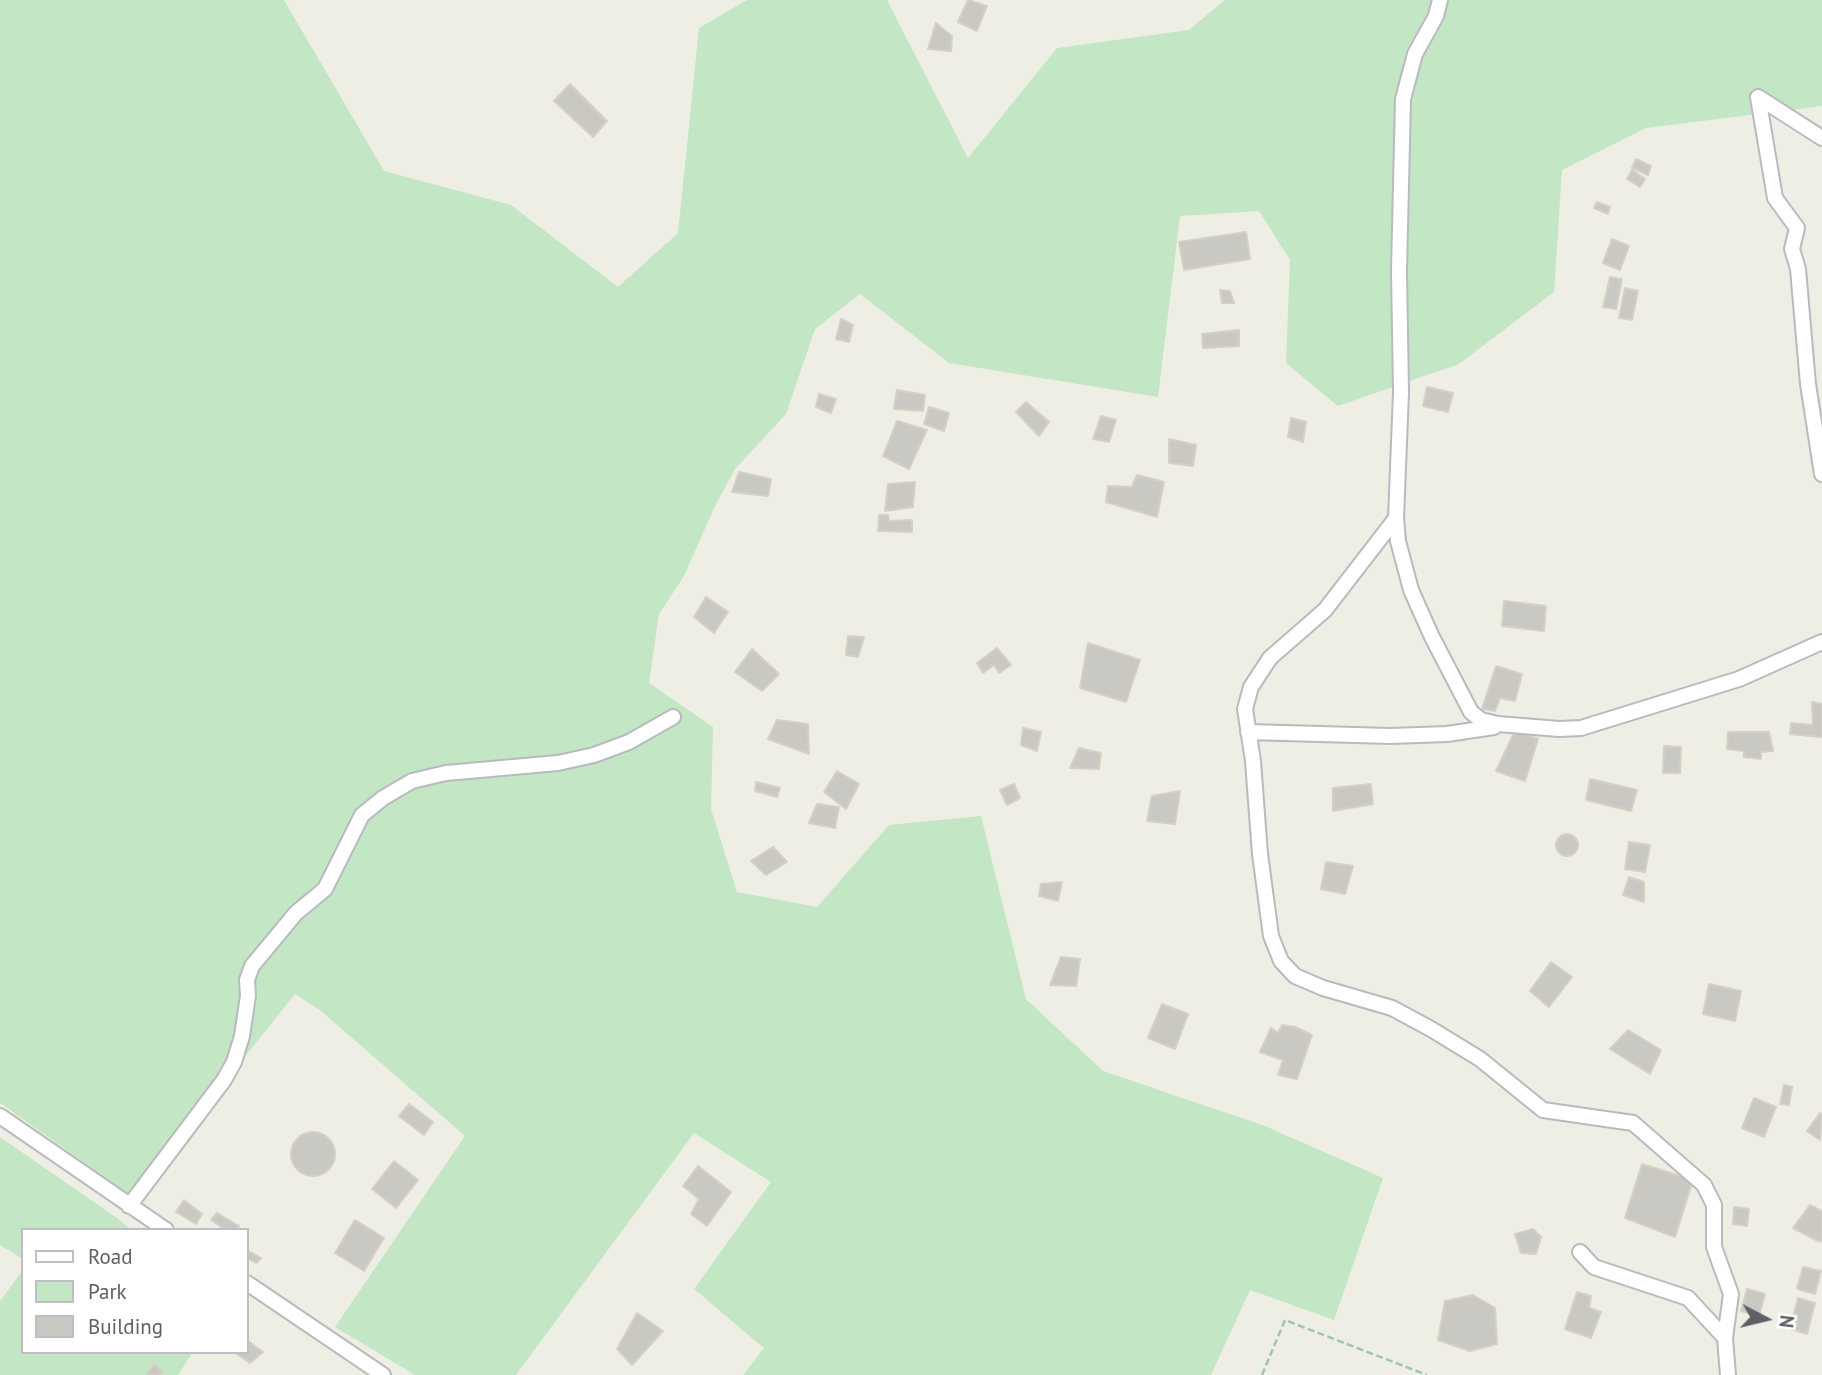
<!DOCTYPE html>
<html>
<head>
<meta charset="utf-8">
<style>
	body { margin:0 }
	#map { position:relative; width:1822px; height:1375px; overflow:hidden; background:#efeee5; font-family:"PT Sans",sans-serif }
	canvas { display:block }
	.legend { position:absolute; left:21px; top:1228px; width:228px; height:126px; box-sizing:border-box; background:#fff; border:2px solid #bebfc2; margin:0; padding:9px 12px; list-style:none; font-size:21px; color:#5d6066 }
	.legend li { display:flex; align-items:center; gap:14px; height:35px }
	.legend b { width:35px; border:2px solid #bebfc2 }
	.north { position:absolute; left:1731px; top:1284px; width:70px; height:70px; -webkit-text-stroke:5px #fff; paint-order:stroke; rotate:97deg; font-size:19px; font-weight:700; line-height:28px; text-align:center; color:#5d6066 }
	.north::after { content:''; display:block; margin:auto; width:24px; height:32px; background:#5d6066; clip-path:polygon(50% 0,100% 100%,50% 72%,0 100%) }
</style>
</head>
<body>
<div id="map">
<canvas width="1822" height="1375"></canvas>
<ul class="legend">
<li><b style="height:9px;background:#fff"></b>Road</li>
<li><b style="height:19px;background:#c3e6c5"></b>Park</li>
<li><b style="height:19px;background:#cac8c3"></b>Building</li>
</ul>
<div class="north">N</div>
</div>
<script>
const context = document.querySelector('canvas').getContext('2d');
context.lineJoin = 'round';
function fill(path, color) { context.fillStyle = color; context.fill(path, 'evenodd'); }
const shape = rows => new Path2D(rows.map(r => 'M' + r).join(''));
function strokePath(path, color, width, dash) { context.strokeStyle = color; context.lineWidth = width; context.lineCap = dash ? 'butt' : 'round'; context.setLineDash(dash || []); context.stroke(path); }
const green = shape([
	[0,0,284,0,384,171,511,205,618,287,678,233,699,28,747,0,887,0,968,158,1057,48,1189,30,1225,0,1822,0,1822,106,1646,128,1562,170,1554,292,1459,364,1338,406,1286,363,1290,260,1259,211,1180,216,1158,397,949,363,860,294,815,329,786,414,735,469,715,506,684,576,659,614,649,683,713,727,711,809,737,892,817,907,889,825,981,816,1026,999,1103,1071,1265,1126,1383,1178,1334,1320,1250,1290,1211,1375,743,1375,764,1348,694,1289,771,1182,694,1133,516,1375,415,1375,335,1327,465,1136,321,1011,295,994,133,1197,0,1103],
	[0,1137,117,1218,132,1230,23,1230,23,1259,0,1245],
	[23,1270,23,1352,193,1352,178,1375,0,1375,0,1301]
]);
const building = shape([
	[968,0,987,6,977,31,958,22,968,0],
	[936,23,952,36,951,51,928,49,936,23],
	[570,84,607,121,593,137,554,101,570,84],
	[1636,159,1651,166,1648,175,1632,168,1636,159],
	[1632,170,1645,179,1640,187,1627,179,1632,170],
	[1597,202,1610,207,1608,214,1594,208,1597,202],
	[1246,232,1250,259,1184,270,1179,242,1246,232],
	[1612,239,1629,246,1620,270,1603,263,1612,239],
	[1610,277,1622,279,1616,309,1603,307,1610,277],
	[1625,288,1638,291,1632,320,1619,318,1625,288],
	[1220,290,1230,291,1234,303,1222,303,1220,290],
	[841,319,853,325,849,342,836,339,841,319],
	[1239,330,1239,346,1203,348,1202,334,1239,330],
	[1427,387,1453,393,1448,412,1423,406,1427,387],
	[897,390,925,395,923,411,894,409,897,390],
	[819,394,836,399,831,413,816,407,819,394],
	[1026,402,1049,422,1039,436,1016,412,1026,402],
	[929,407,949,413,944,431,924,424,929,407],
	[1101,416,1116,420,1109,442,1093,439,1101,416],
	[1291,418,1306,422,1303,442,1288,437,1291,418],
	[897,421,927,430,909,469,883,456,897,421],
	[1169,439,1196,445,1193,466,1169,463,1169,439],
	[739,472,771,479,768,496,732,492,739,472],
	[1137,475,1164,482,1157,517,1106,502,1108,486,1132,487,1137,475],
	[915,482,913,507,885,511,888,484,915,482],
	[879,515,888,515,889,521,912,520,912,532,878,531,879,515],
	[706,597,728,612,714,633,694,617,706,597],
	[1504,601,1546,606,1544,631,1502,626,1504,601],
	[848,636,864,637,858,657,846,655,848,636],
	[1088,643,1140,660,1126,702,1080,688,1088,643],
	[997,648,1011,665,999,673,994,665,983,673,977,663,997,648],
	[752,649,779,674,762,691,735,672,752,649],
	[1496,666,1522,674,1515,701,1500,698,1495,711,1482,709,1496,666],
	[1812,702,1822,704,1822,737,1790,734,1791,723,1813,725,1812,702],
	[777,720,808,724,809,754,768,739,777,720],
	[1023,728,1041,732,1037,751,1021,745,1023,728],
	[1515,731,1538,739,1525,781,1496,771,1515,731],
	[1728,732,1769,732,1773,751,1761,752,1761,759,1744,757,1744,751,1727,749,1728,732],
	[1664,746,1681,747,1680,773,1663,773,1664,746],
	[1079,748,1101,753,1099,769,1070,768,1079,748],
	[837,771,859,784,846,809,824,792,837,771],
	[1590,779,1637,790,1631,811,1586,800,1590,779],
	[756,782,780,788,777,797,755,791,756,782],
	[1014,784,1020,798,1007,805,1000,790,1014,784],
	[1371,784,1373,804,1333,811,1333,788,1371,784],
	[1180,791,1175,824,1147,821,1152,796,1180,791],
	[817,804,839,807,835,828,809,823,817,804],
	'1556 845a11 11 0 1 1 22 0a11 11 0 1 1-22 0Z',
	[1629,842,1650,845,1645,872,1625,869,1629,842],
	[773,847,787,862,766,875,751,861,773,847],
	[1326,862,1353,866,1345,894,1321,889,1326,862],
	[1629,877,1644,882,1644,902,1623,895,1629,877],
	[1062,882,1058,901,1039,896,1041,884,1062,882],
	[1061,957,1080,959,1076,986,1050,985,1061,957],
	[1551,962,1572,977,1549,1007,1530,991,1551,962],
	[1709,984,1741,991,1735,1021,1703,1014,1709,984],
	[1162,1004,1188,1014,1175,1049,1148,1038,1162,1004],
	[1282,1025,1295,1027,1312,1035,1297,1079,1278,1075,1283,1060,1260,1052,1271,1028,1278,1033,1282,1025],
	[1628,1030,1661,1050,1650,1074,1610,1049,1628,1030],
	[1784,1085,1792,1087,1789,1105,1780,1104,1784,1085],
	[1754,1098,1776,1107,1764,1137,1742,1128,1754,1098],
	[409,1104,433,1122,424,1135,399,1116,409,1104],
	[1820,1113,1822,1115,1820,1140,1807,1131,1820,1113],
	'291 1154a22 22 0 1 1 44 0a22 22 0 1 1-44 0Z',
	[394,1161,418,1180,396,1208,372,1189,394,1161],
	[1642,1164,1693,1180,1675,1237,1625,1218,1642,1164],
	[698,1166,731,1192,707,1226,691,1214,699,1199,683,1186,698,1166],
	[184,1200,202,1214,196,1224,176,1212,184,1200],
	[1810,1205,1822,1211,1822,1238,1820,1242,1793,1228,1810,1205],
	[1734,1207,1749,1209,1747,1226,1733,1224,1734,1207],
	[217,1213,239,1226,236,1230,226,1230,211,1220,217,1213],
	[355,1220,384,1238,364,1271,335,1253,355,1220],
	[1533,1229,1541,1237,1536,1254,1521,1253,1515,1234,1533,1229],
	[247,1250,261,1258,256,1263,247,1258,247,1250],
	[1803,1267,1821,1271,1815,1294,1797,1289,1803,1267],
	[1747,1289,1765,1294,1759,1316,1741,1311,1747,1289],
	[1577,1292,1591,1296,1589,1308,1601,1312,1591,1338,1565,1329,1577,1292],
	[1473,1295,1495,1308,1497,1344,1470,1351,1438,1340,1445,1301,1473,1295],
	[1798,1298,1815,1303,1807,1334,1790,1329,1798,1298],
	[637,1313,663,1331,632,1365,617,1349,637,1313],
	[247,1340,263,1352,250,1363,234,1352,247,1352,247,1340],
	[154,1364,162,1372,160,1375,147,1375,154,1364]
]);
const path = shape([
	[1262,1375,1285,1320,1427,1375]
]);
const street = shape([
	[1440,0,1436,16,1415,54,1403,99,1399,271,1401,392,1396,518,1398,541,1411,590,1432,637,1471,712,1481,720,1498,724,1559,729,1581,728,1739,679,1822,642],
	[1822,138,1758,97,1775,198,1797,228,1792,249,1798,269,1808,384,1822,474],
	[1396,518,1325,610,1270,658,1251,687,1245,709,1253,761,1260,854,1271,936,1281,961,1295,976,1323,988,1392,1008,1431,1029,1480,1059,1543,1110,1633,1123,1704,1185,1714,1205,1714,1247,1731,1294,1725,1338,1728,1375],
	[1248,732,1391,736,1447,734,1494,727],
	[0,1116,166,1230],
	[129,1206,224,1080,234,1062,242,1036,248,996,247,980,252,966,296,913,325,889,362,815,383,798,412,781,446,773,558,763,594,755,629,742,673,717],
	[1580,1252,1594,1267,1688,1298,1725,1338],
	[247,1283,383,1375]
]);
fill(green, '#c3e6c5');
fill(building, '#cac8c3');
strokePath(building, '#d4d0c4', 2);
strokePath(street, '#b8babf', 18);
strokePath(path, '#9cc7ac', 2.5, [7, 3.5]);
strokePath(street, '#fff', 14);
</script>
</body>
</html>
